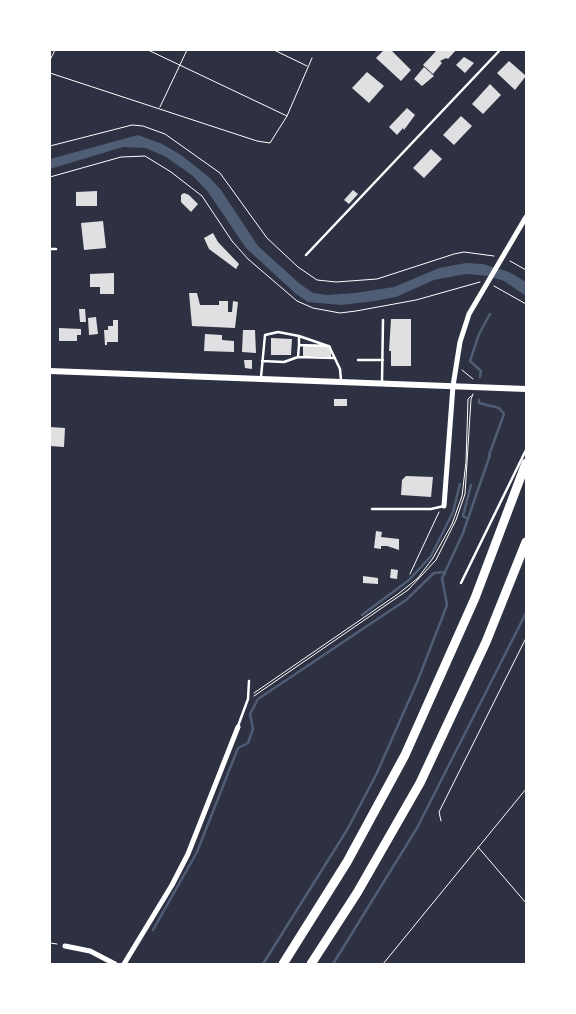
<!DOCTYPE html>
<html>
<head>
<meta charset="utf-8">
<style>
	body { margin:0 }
	#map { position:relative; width:576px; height:1014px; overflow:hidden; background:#2d3142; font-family:"Varela Round",sans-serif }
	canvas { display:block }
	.frame { position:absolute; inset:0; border:51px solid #fff; pointer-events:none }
</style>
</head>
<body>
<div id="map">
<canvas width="576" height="1014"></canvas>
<div class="frame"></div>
</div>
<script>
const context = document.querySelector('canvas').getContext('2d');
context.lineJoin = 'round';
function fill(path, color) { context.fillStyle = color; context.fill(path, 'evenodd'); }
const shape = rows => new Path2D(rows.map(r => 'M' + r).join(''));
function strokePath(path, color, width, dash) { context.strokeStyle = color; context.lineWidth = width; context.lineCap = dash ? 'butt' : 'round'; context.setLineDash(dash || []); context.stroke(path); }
const water = shape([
	[138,135,162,144,181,155,210,178,221,190,258,246,300,284,313,293,327,295,355,293,394,287,439,268,466,263,483,264,509,272,526,282,526,296,504,281,489,276,466,274,434,280,396,297,375,301,341,305,308,302,296,294,246,248,208,192,193,176,166,157,146,148,123,147,50,169,50,159]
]);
const stream = shape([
	[480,377,481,371,470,361,479,334,490,314],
	[479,400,479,403,499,408,504,414,489,455],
	[468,519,463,516,471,485],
	[362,615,409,580,431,556,453,512,460,484],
	[153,930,197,852,238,748,248,743,253,729,250,714,258,699,406,600,434,573,445,572,463,533,490,455],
	[263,964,347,830,376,775,418,680,447,605,442,578,445,573],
	[333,964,417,828,526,613]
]);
const building = shape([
	[384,50,391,50,411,70,401,81,376,58],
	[437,50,456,50,448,59,446,58,440,61,442,63,433,74,423,65],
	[464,57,474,63,465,73,456,65],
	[509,61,526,76,515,90,497,73],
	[424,67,434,76,422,86,414,79],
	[367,72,384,86,369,103,352,88],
	[490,84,501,95,483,114,472,104],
	[407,108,415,115,404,130,403,128,397,135,389,127],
	[461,116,472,126,454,145,443,135],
	[431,149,442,159,424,178,413,168],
	[353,190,358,194,349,204,344,200],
	[97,191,97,206,76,206,76,192],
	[184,193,189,195,198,204,191,212,181,202,181,195],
	[103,221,106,248,84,250,81,223],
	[213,233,218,242,239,264,236,269,209,249,204,238],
	[114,273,114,294,100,294,100,287,90,287,90,274],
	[189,293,197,293,200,305,219,305,219,301,228,301,228,312,232,312,233,301,238,302,235,328,192,326],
	[79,309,85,309,86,322,80,322],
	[96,317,98,334,89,335,88,318],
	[391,319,411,319,411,366,391,366,391,351,389,351],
	[113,320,118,320,118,342,107,342,107,345,105,345,104,330,108,330,108,326,113,326],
	[59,328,81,329,81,335,77,335,77,341,59,341],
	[243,330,255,330,256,353,242,352],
	[205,334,222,335,222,340,234,341,234,352,204,351],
	[271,338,292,339,291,355,271,355],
	[303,345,331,346,331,357,303,356],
	[244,360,252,360,252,369,245,368],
	[334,399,347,399,347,406,334,406],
	[50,427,65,428,64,447,50,446],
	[406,476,433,477,431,497,401,495,402,480],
	[376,531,382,532,381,537,399,539,399,550,387,546,381,546,381,549,374,548],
	[391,569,398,570,397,579,390,578],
	[363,576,378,578,378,584,363,583]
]);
const path = shape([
	[148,50,287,116],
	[274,50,307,66],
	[50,60,55,50],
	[50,73,257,141,270,143,287,116,312,58],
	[160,107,187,50],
	[50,146,132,125,143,126,165,134,220,173,267,238,298,267,317,280,336,282,377,279,454,254,464,252,494,256],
	[50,177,121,157,145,156,171,172,202,196,232,241,248,259,297,301,313,308,340,313,356,311,416,300,480,282],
	[510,261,526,270],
	[494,286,526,304],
	[462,370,473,379],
	[410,574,439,512],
	[254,693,398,594,418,578,433,558,452,524,462,496,466,462,468,399,471,396],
	[254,696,408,590,436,560,456,520,465,494,471,399,473,394],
	[441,821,439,812,526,638],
	[478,847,526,903],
	[50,943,57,944],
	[383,964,526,789]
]);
const service = shape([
	[50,249,56,249],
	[306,255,500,50],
	[299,336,328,346],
	[298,357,299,345,329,346,340,369,341,380],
	[358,360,383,360],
	[262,361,284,362,298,357,335,358],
	[261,377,265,335,278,332,299,336,299,345],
	[382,382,383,320],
	[372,509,431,509,444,506],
	[461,583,526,450],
	[238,726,248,699,249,681]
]);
const minor = shape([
	[444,506,453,386,460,342,469,314,526,217],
	[65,946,90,951,115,964],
	[124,964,172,885,188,854,238,727]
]);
const tertiary = shape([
	[50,371,526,389]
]);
const motorway = shape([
	[283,964,347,862,405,755,475,598,526,463],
	[311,964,357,893,420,783,486,642,526,542]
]);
fill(water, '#4f5d75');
strokePath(stream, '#4f5d75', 2.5);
fill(building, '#e0e0e3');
strokePath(path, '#fff', 1);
strokePath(service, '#fff', 2.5);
strokePath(minor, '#fff', 5);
strokePath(tertiary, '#fff', 6);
strokePath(motorway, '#fff', 9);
</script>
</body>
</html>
